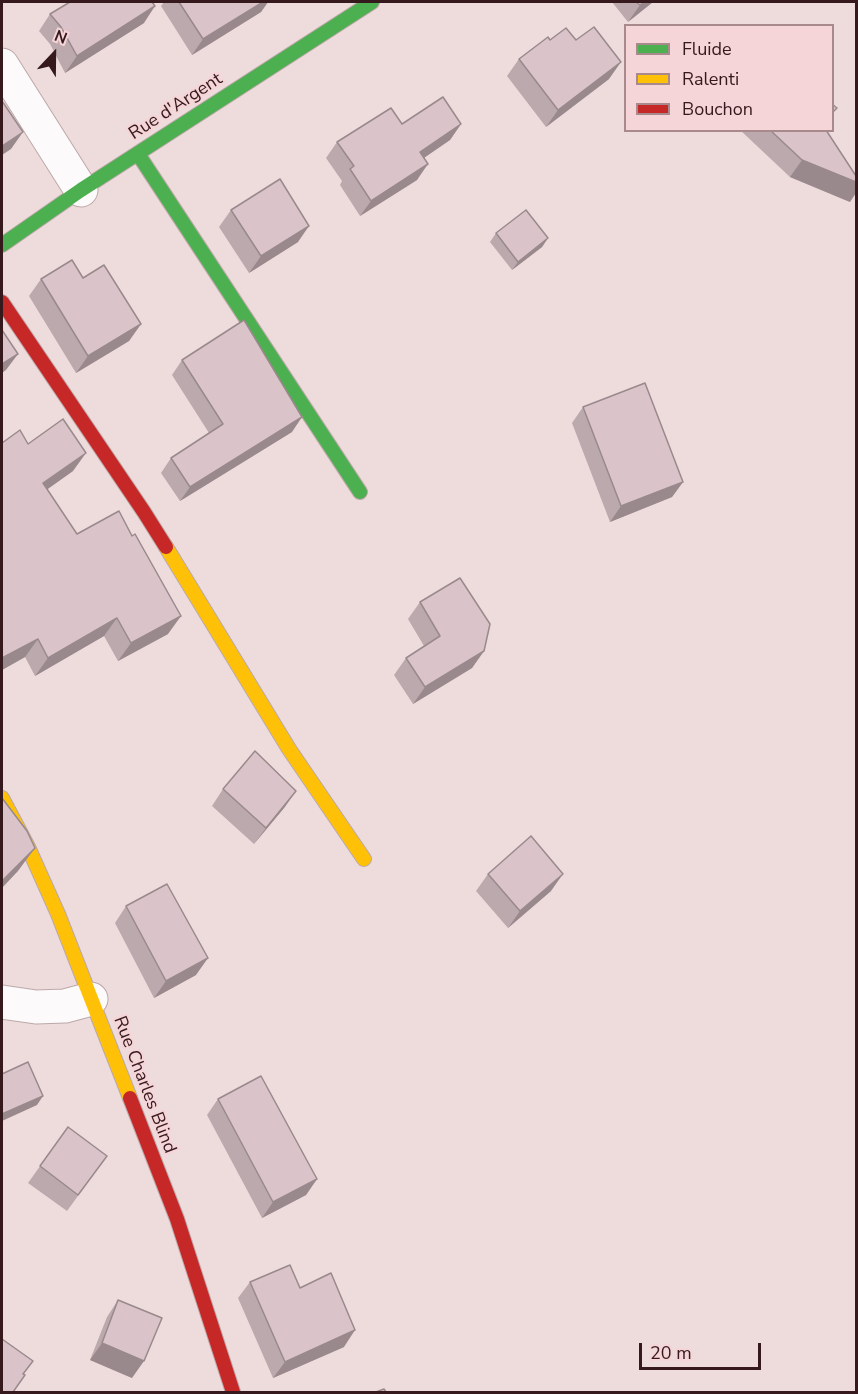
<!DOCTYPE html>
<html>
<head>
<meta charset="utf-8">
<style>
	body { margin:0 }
	#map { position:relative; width:858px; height:1394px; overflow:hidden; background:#eedcdd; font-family:"Nunito Sans",sans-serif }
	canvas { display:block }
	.frame { position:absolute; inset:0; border:3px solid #35191c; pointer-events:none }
	.legend { position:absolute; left:624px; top:24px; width:210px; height:108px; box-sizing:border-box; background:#f5d5d7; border:2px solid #a88a8c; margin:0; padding:8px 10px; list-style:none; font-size:18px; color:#35191c }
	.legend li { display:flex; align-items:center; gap:12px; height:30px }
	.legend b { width:30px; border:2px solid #a88a8c }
	.north { position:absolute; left:24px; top:24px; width:60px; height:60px; -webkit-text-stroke:4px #f5d5d7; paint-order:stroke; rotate:22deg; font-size:16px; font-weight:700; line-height:24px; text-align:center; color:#35191c }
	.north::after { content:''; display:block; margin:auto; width:21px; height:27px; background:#35191c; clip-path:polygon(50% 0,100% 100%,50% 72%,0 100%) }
	.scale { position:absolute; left:639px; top:1343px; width:122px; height:27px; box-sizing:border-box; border:3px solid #35191c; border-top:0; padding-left:8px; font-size:18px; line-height:21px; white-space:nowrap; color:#35191c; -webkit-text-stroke:4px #f5d5d7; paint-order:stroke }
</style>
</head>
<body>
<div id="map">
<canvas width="858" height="1394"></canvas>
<div class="frame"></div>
<ul class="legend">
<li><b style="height:8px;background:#4caf50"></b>Fluide</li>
<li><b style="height:8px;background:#ffc107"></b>Ralenti</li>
<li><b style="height:8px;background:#c62828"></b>Bouchon</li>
</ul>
<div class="north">N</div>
<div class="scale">20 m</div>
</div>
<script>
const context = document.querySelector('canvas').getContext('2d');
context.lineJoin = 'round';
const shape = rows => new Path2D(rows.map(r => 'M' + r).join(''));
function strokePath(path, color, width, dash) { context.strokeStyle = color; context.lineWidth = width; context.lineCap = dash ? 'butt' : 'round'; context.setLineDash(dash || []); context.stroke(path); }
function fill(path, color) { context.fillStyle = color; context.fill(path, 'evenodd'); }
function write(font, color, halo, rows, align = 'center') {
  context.font = font + ' "Nunito Sans",sans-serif'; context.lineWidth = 4.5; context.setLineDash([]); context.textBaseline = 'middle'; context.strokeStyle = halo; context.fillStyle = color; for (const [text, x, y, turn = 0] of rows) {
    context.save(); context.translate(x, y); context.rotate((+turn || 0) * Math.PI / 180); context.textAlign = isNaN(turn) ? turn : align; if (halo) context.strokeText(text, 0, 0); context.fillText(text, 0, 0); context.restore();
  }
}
const street = shape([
	[2,65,81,190],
	[2,1002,36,1007,65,1006,91,999]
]);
const fast = shape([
	[138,154,360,492],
	[2,245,81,190,372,2]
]);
const slow = shape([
	[166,547,289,749,364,859],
	[2,798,28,847,58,914,130,1098]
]);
const jam = shape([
	[2,302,144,512,166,547],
	[130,1098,177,1219,233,1392]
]);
const wall = shape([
	[164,2,268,2,261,12,192,55,161,6],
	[612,2,653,2,628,22],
	[50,14,144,23,65,73,50,44,39,31],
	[550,40,576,40,609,79,546,127,507,76,519,59],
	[402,124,461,124,450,140,424,158,417,180,360,216,340,185,342,181,326,158,337,142],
	[740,130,826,130,850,202,790,177],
	[231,210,298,242,249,273,219,227],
	[496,233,548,238,542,247,512,270,490,242],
	[83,278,141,324,129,341,76,373,29,296,41,279],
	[182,360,292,432,180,501,161,473,171,458,209,433,172,375],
	[583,407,683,482,672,497,610,522,572,423],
	[2,443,28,444,73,471,47,489,77,534,168,634,118,661,104,636,35,676,25,657,2,670],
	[420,602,484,651,472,668,413,704,394,675,406,658,424,646,408,619],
	[223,789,296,791,284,808,254,844,212,806],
	[488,874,551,891,508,928,476,891],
	[126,906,196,975,154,998,115,923],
	[218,1099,317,1179,306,1195,262,1218,207,1115],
	[68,1127,107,1156,67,1211,28,1183],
	[250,1282,300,1288,344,1347,273,1378,238,1298],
	[118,1300,132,1378,90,1360,107,1317]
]);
const shadedWall = shape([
	[263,2,268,2,261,12,192,55,203,39],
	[645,2,653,2,628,22,640,5],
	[155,6,144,23,65,73,77,56],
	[621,62,609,79,546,127,558,110],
	[461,124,450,140,409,168,420,152],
	[23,132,11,149,2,155,2,146],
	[802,160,856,182,856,193,850,202,790,177],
	[428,164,417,180,360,216,371,201],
	[309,226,298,242,249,273,261,256],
	[548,238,542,247,512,270,518,262],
	[141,324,129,341,76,373,88,356],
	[18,354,6,370,2,373,2,364],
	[302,417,292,432,180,501,190,487],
	[86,453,73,471,31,501,43,483],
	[683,482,672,497,610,522,621,506],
	[181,616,168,634,118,661,131,643],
	[117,618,104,636,35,676,48,658],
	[38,639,25,657,2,670,2,658],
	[484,651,472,668,413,704,425,687],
	[296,791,284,808,254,844,266,828],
	[35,848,18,871,2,888,2,881],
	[563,874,551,891,508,928,520,911],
	[208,958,196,975,154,998,166,981],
	[43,1096,37,1105,2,1121,2,1114],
	[317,1179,306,1195,262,1218,273,1202],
	[355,1330,344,1347,273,1378,285,1362],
	[102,1343,144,1361,132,1378,90,1360]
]);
const building = shape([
	[70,2,152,2,155,6,77,56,61,27,50,14,70,2],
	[179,2,263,2,203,39,179,2],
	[636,2,645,2,640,5,636,2],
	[594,27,621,62,558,110,519,59,548,37,550,40,566,28,576,40,594,27],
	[443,97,461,124,420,152,428,164,371,201,350,169,354,166,337,142,391,108,402,124,443,97],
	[2,101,23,132,2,146,2,101],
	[832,104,837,108,832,113,832,104],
	[770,130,826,130,856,176,856,182,802,160,770,130],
	[280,179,309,226,261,256,231,210,280,179],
	[526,210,548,238,518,262,496,233,526,210],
	[72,260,83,278,104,265,141,324,88,356,41,279,72,260],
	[244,320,302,417,190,487,171,458,223,424,182,360,244,320],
	[2,330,18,354,2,364,2,330],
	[645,383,683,482,621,506,583,407,645,383],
	[63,419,86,453,43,483,77,534,119,511,132,536,135,534,181,616,131,643,117,618,48,658,38,639,2,658,2,443,20,430,28,444,63,419],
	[460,578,490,624,484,651,425,687,406,658,440,636,420,602,460,578],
	[255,751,296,791,266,828,223,789,255,751],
	[2,798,27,831,35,848,2,881,2,798],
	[531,836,563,874,520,911,488,874,531,836],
	[167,884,208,958,166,981,126,906,167,884],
	[28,1062,43,1096,2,1114,2,1074,28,1062],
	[261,1076,317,1179,273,1202,218,1099,261,1076],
	[68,1127,107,1156,78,1195,40,1166,68,1127],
	[290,1265,300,1288,331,1273,355,1330,285,1362,250,1282,290,1265],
	[118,1300,162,1318,144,1361,102,1343,118,1300],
	[2,1339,33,1361,23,1374,25,1375,13,1392,2,1392,2,1339],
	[384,1389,386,1392,376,1392,384,1389]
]);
const streetNames = [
	["Rue d'Argent",176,107,-33],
	["Rue Charles Blind",144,1085,69]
];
strokePath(street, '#bda8a9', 35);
strokePath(fast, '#bda8a9', 16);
strokePath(slow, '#bda8a9', 16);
strokePath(jam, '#bda8a9', 16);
strokePath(street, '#fcfafa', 33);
strokePath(fast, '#4caf50', 14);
strokePath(slow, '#ffc107', 14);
strokePath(jam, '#c62828', 14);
fill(wall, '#bba9ad');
fill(shadedWall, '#99898d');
fill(building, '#dac4c9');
strokePath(building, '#99898d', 1.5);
write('18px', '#35191c', '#f5d5d7', streetNames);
</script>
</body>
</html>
